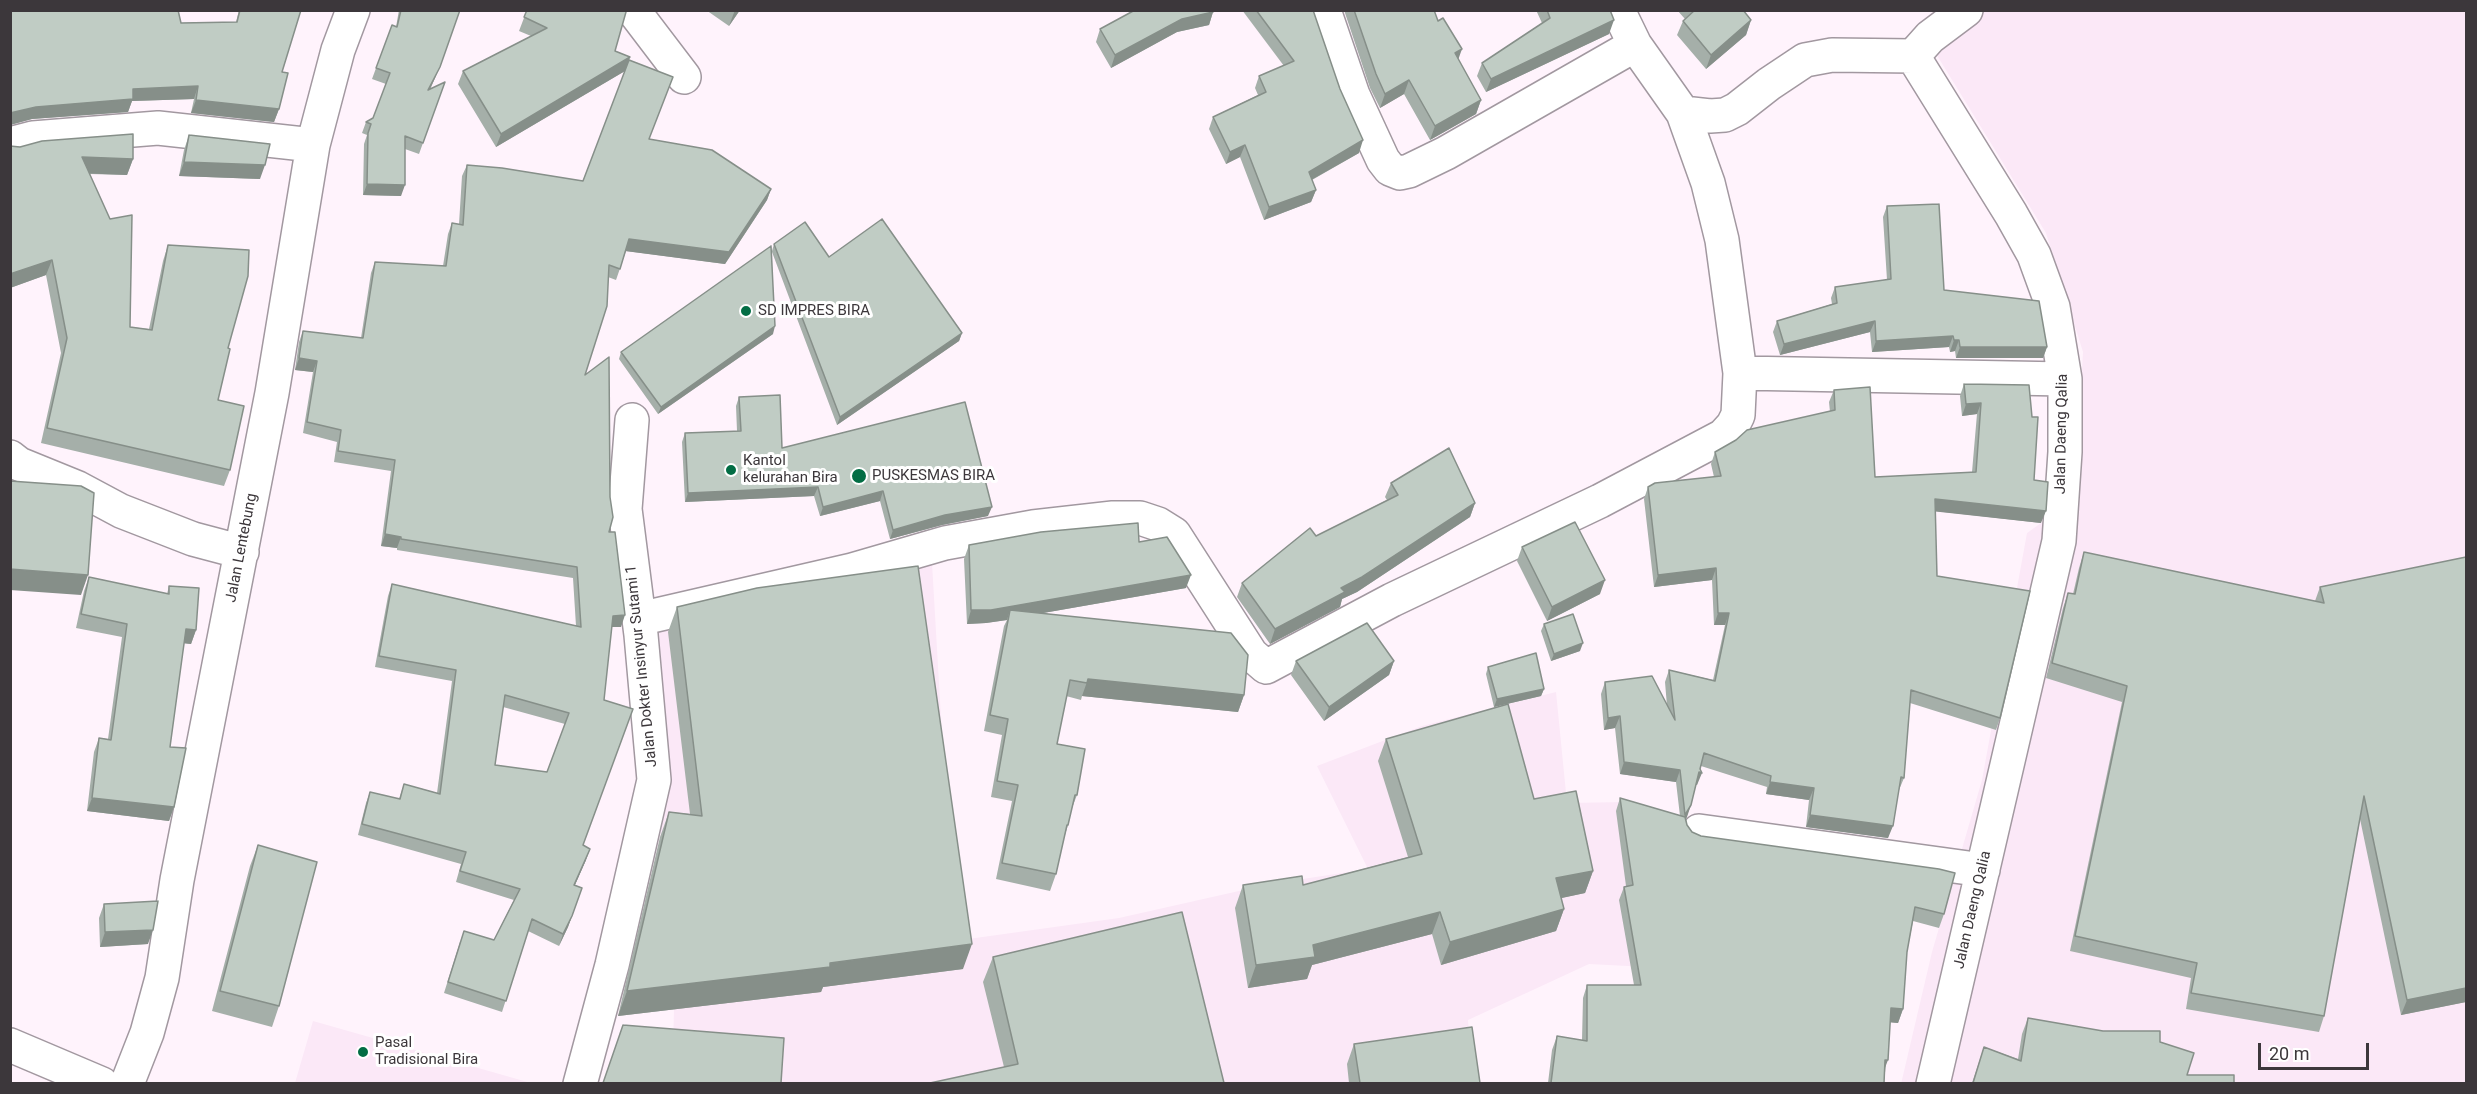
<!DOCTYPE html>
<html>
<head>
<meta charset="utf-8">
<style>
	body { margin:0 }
	#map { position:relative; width:2477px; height:1094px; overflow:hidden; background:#fff3fc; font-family:Roboto,sans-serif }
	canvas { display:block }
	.frame { position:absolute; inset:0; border:12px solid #3c373b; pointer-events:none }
	.scale { position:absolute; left:2258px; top:1043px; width:111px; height:27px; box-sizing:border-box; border:3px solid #3c373b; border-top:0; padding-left:8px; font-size:18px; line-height:21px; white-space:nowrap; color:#3c373b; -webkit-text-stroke:4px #fff; paint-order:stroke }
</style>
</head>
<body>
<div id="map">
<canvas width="2477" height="1094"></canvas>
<div class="frame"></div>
<div class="scale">20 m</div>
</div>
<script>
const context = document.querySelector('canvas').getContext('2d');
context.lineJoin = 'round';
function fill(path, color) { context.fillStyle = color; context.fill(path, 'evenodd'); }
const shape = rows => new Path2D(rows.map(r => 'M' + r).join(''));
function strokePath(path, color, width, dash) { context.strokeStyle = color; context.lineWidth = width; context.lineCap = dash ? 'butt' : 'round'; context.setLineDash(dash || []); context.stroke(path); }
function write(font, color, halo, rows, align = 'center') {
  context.font = font + ' Roboto,sans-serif'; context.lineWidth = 6; context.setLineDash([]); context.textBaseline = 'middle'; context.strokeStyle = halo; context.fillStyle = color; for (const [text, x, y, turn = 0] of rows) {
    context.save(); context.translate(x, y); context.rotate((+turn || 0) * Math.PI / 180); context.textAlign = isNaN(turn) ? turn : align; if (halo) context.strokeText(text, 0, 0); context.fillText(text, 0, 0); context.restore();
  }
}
const built = shape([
	[1948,10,2466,11,2466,1083,1901,1084,1932,952,1982,780,2027,533,2075,499,2083,352,2046,233,1922,31],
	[932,563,954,941,1119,918,1270,884,1368,869,1317,766,1422,726,1556,692,1567,803,1626,802,1667,968,1589,964,1468,1020,1473,1083,672,1083,674,1010,659,802,639,619],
	[313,1021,531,1083,295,1083]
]);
const street = shape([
	[633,10,684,77],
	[1324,10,1353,95,1383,160,1390,169,1400,173,1409,171,1446,153,1635,45],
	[1618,10,1635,45,1683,113,1708,183,1722,240,1740,373],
	[1913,56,1930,37,1966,10],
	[1683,113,1710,116,1725,115,1737,109,1769,84,1805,60,1832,55,1913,56,2011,214,2034,255,2053,307,2065,379,2065,452,2059,541,1933,1084],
	[10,144,33,138,158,128,313,145],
	[10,457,19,464,78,488,121,511,193,539,242,552],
	[639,619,852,570,945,543,1033,527,1113,518,1140,518,1158,524,1174,534,1251,654,1266,667,1392,600,1600,501,1723,436,1733,425,1738,415,1740,373,2065,379],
	[1699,831,1983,870],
	[127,1084,147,1033,162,978,177,880,272,393,313,145,338,50,353,10],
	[580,1084,612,965,654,780,641,635,625,509,632,420]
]);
const secondary = shape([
	[10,1045,102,1084]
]);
const wall = shape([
	[10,10,181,23,236,22,239,10,301,10,282,72,279,109,274,122,191,113,194,99,132,101,128,112,32,119,10,125],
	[399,10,460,10,435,78,430,90,445,82,419,154,405,149,401,196,363,195,364,144,367,135,362,133,366,122,373,118,386,84,372,79,392,25,396,27],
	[527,10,615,51,630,57,629,61,649,139,771,189,767,200,725,264,626,251,616,280,608,277,585,375,609,532,621,627,612,627,583,845,586,860,575,885,582,888,568,927,559,946,528,931,502,1012,444,993,460,942,494,940,514,900,456,882,461,864,358,835,366,803,370,792,399,799,404,784,437,793,452,681,375,667,388,596,392,584,576,626,573,578,397,550,397,548,381,546,391,471,334,462,337,442,303,433,313,372,295,370,299,342,303,331,361,338,371,273,375,262,443,266,448,234,452,223,459,224,462,176,467,165,583,181,625,71,496,147,458,84,463,71,531,36,519,31],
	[503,707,565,724,547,772,495,765],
	[706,10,740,10,729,26],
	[1242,10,1313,10,1359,153,1312,180,1316,190,1311,202,1264,220,1240,157,1226,164,1209,129,1213,117,1258,95,1255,88,1259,76,1284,66],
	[1344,10,1434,10,1438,21,1458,59,1481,100,1476,114,1430,140,1404,94,1380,108,1370,88],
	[1536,10,1610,10,1609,34,1486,92,1477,76,1482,63,1542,23],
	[1677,10,1743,10,1751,20,1746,35,1706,69,1677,35,1683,21,1685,19],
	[1213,12,1209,25,1177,32,1111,68,1096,42,1100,29],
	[189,135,260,179,179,176,184,150],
	[10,146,133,159,127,175,90,174,130,327,149,329,163,261,168,245,228,348,218,400,230,470,224,486,41,443,61,353,46,275,10,288],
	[1887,206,1944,290,2047,347,2043,358,1956,358,1955,351,1950,352,1949,347,1872,352,1870,332,1780,355,1773,332,1777,321,1832,304,1831,298,1835,287,1887,280,1883,217],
	[774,244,829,257,962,333,959,341,837,425,772,252,773,334,658,414,619,359,621,352,772,251],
	[1964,384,2029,385,2034,480,2041,523,1935,511,1937,576,2000,718,1996,730,1910,703,1904,778,1899,790,1888,838,1806,827,1809,800,1766,794,1767,787,1701,766,1697,785,1696,785,1686,819,1687,825,1692,832,1701,836,1944,914,1939,928,1913,921,1907,952,1903,1009,1898,1023,1890,1022,1884,1083,1548,1083,1552,1050,1557,1036,1582,1040,1583,998,1587,985,1634,985,1619,900,1624,887,1626,886,1616,811,1620,798,1680,816,1676,782,1620,774,1615,728,1604,730,1601,694,1605,682,1667,706,1665,682,1669,670,1713,680,1725,625,1714,625,1712,580,1654,587,1644,499,1648,487,1714,477,1711,464,1715,452,1830,412,1829,402,1834,390,1875,477,1972,472,1977,414,1962,416,1960,396],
	[739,397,782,448,988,516,942,525,890,539,880,501,820,516,814,496,685,502,682,442,685,433,737,431,736,406],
	[1391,483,1475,503,1470,517,1357,592,1342,599,1340,607,1270,644,1237,597,1242,583,1316,536,1387,500,1385,497],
	[1139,542,1186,588,1043,613,1244,695,1238,712,1082,696,1081,700,1066,696,1057,744,1077,795,1072,808,1068,825,1064,838,1056,874,1050,891,996,879,1012,801,991,797,1002,735,984,731,1004,626,1007,620,986,623,967,624,964,559,969,545],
	[1522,547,1600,594,1547,621,1517,561],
	[2084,552,2315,601,2320,587,2466,557,2466,1002,2401,1015,2360,819,2324,1016,2319,1032,2186,1009,2191,978,2070,951,2122,702,2046,678,2063,608,2068,593,2073,594,2079,568],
	[89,577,167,594,169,586,196,630,191,644,184,643,170,747,174,807,169,821,87,811,94,752,99,738,108,739,122,637,76,628,84,591],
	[677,607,963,969,823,987,821,992,618,1016,660,837,669,812,690,814,668,632],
	[1544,624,1580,651,1551,661,1541,631],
	[1296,661,1394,661,1389,675,1324,721,1291,675],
	[1488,667,1544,689,1541,696,1494,707,1486,674],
	[1386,739,1534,799,1593,871,1585,893,1561,898,1564,909,1556,931,1441,965,1432,934,1312,965,1307,979,1248,988,1235,908,1243,885,1303,885,1408,857,1378,761],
	[258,845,279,1006,272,1027,212,1011,250,866],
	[104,904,148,944,100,947,99,918],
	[993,957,1224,1083,1004,1067,983,982],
	[2028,1018,2160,1042,2187,1075,2234,1083,1972,1083,1984,1047,2018,1059,2022,1034],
	[1354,1044,1480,1083,1349,1083,1347,1064]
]);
const shadedWall = shape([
	[735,10,740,10,729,26],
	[1213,12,1209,25,1177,32,1111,68,1115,55,1182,19],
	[1614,20,1609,34,1486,92,1491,79],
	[1751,20,1746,35,1706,69,1711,55],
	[1462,49,1457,63,1455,53],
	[630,57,625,71,496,147,501,134],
	[440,67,435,78,424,101,428,90],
	[1409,80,1404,94,1380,108,1385,94],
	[198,86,194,99,132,101,128,112,32,119,10,125,10,113,36,107,133,89],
	[196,100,279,109,274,122,191,113],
	[1481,100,1476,114,1430,140,1435,126],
	[1363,140,1359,153,1304,184,1309,172],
	[1245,145,1240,157,1226,164,1230,152],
	[82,157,133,159,127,175,77,173],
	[184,162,265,165,260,179,179,176],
	[367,184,405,185,401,196,363,195],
	[771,189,767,200,725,264,625,251,629,239],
	[1316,190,1311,202,1264,220,1269,207],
	[52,260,46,275,10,288,10,274],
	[1875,321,1870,332,1780,355,1784,344],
	[775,326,773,334,658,414,661,407],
	[962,333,959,341,837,425,840,417],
	[1953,336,1949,347,1872,352,1876,341],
	[1954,340,1959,340,1955,351,1950,352],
	[1960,347,2047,347,2043,358,1956,358],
	[299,358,317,361,313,372,295,370],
	[1981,403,1977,414,1962,416,1966,404],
	[818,487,814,496,685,502,688,493],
	[883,491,880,501,820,516,823,507],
	[1935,499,2046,511,2041,523,1931,511],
	[1475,503,1470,517,1357,592,1342,599,1340,607,1270,644,1275,629],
	[992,507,988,516,942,525,890,539,893,530,945,515],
	[385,534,401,537,397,548,381,546],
	[1716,568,1712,580,1654,587,1658,575],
	[10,569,88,575,81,595,10,590],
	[1191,575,1186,588,1009,619,1010,610,1007,620,986,623,967,624,971,610],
	[1605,580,1600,594,1547,621,1552,607],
	[1718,613,1729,613,1725,625,1714,625],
	[625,615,621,627,609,627,613,616],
	[186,629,196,630,191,644,181,643],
	[1583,643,1580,651,1551,661,1554,654],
	[1394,661,1389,675,1324,721,1329,707],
	[1088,679,1244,695,1238,712,1082,696],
	[1544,689,1541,696,1494,707,1497,699],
	[1620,716,1615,728,1604,730,1608,718],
	[1624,762,1680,770,1676,782,1620,774],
	[1699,772,1702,773,1697,785,1695,784],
	[1770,782,1814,788,1809,800,1766,794],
	[92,798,174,807,169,821,87,811],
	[1691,805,1687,817,1681,827,1685,815],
	[1810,815,1893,826,1888,838,1806,827],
	[590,849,586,860,570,896,574,885],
	[1593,871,1585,893,1548,901,1556,878],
	[1564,909,1556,931,1441,965,1450,942],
	[1440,912,1432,934,1312,965,1307,979,1248,988,1256,965,1313,945],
	[572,916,568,927,559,946,563,934],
	[153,930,148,944,100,947,105,932],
	[972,944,963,969,823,987,821,992,618,1016,627,991],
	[2466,988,2466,1002,2401,1015,2407,1000],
	[1891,1008,1903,1009,1898,1023,1886,1022],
	[1885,1060,1888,1060,1883,1073]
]);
const building = shape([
	[10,10,178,10,181,23,237,22,240,10,301,10,282,72,288,73,279,109,196,100,198,86,133,89,133,99,36,107,10,113,10,10],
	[401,10,460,10,440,67,428,90,445,82,423,143,405,136,405,185,367,184,368,133,371,124,366,122,373,118,390,73,376,68,392,25,397,27,401,10],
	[527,10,625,10,626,12,615,51,630,57,501,134,463,71,547,28,524,17,527,10],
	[1135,10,1213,10,1213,12,1182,19,1115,55,1100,29,1135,10],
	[1256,10,1313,10,1340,89,1363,140,1309,172,1316,190,1269,207,1245,145,1230,152,1213,117,1266,92,1259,76,1294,61,1256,10],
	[1354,10,1434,10,1438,21,1443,18,1462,49,1455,53,1481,100,1435,126,1409,80,1385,94,1376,74,1354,10],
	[1547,10,1610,10,1614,20,1491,79,1482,63,1550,18,1547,10],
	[1695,10,1743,10,1751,20,1711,55,1683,21,1695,10],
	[629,60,673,77,649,139,712,150,771,189,729,252,629,239,620,269,609,265,607,306,585,375,609,357,610,497,613,517,609,532,615,532,625,615,613,616,604,700,633,709,583,845,590,849,574,885,582,888,572,916,563,934,532,919,506,1001,448,982,464,931,494,940,520,889,460,871,466,852,362,824,370,792,400,799,404,784,440,794,456,670,379,656,392,584,581,627,577,567,401,539,401,537,385,534,395,460,338,451,341,430,307,422,317,361,299,358,303,331,363,338,375,262,446,266,452,223,463,225,467,165,502,168,583,181,629,60],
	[505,695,569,713,547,772,495,765,505,695],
	[133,134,133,159,82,157,110,219,132,215,130,327,152,330,168,245,249,250,248,276,228,348,230,349,218,400,244,406,230,470,47,428,67,338,52,260,10,274,10,146,20,147,42,141,133,134],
	[189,135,270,144,265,165,184,162,189,135],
	[1939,204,1944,290,2039,301,2047,347,1960,347,1959,340,1954,340,1953,336,1876,341,1875,321,1784,344,1777,321,1837,303,1835,287,1891,279,1887,206,1939,204],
	[882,219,962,333,840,417,774,244,805,222,829,257,882,219],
	[771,246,775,326,661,407,621,352,771,246],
	[1964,384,2029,385,2032,417,2038,417,2034,480,2048,482,2046,511,1935,499,1937,576,2030,591,2000,718,1911,690,1904,778,1901,777,1893,826,1810,815,1814,788,1770,782,1771,776,1704,753,1700,769,1702,773,1699,772,1691,805,1685,815,1680,770,1624,762,1620,716,1608,718,1605,682,1652,676,1675,720,1669,670,1715,681,1729,613,1718,613,1716,568,1658,575,1648,487,1655,483,1721,476,1715,452,1736,440,1747,430,1835,410,1834,390,1870,387,1875,477,1976,472,1981,403,1966,404,1964,384],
	[780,395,782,448,965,402,992,507,945,515,893,530,883,491,823,507,818,487,688,493,685,433,741,431,739,397,780,395],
	[1449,448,1475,503,1362,577,1341,588,1345,592,1275,629,1242,583,1310,528,1316,536,1398,495,1391,483,1449,448],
	[10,481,81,486,94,493,88,575,10,569,10,481],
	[1575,522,1605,580,1552,607,1522,547,1575,522],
	[1138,523,1139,542,1167,537,1191,575,991,610,971,610,969,545,1041,532,1138,523],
	[2084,552,2324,603,2320,587,2466,557,2466,988,2407,1000,2364,796,2324,1016,2191,993,2197,963,2075,936,2127,686,2052,663,2068,593,2075,594,2084,552],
	[918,566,972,944,830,963,830,967,627,991,669,812,702,816,677,607,757,588,918,566],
	[89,577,169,594,169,586,199,588,196,630,186,629,170,747,186,748,174,807,92,798,99,738,111,740,127,624,81,614,89,577],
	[1010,610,1231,633,1248,655,1244,695,1088,679,1087,683,1070,680,1057,744,1085,749,1077,795,1075,795,1068,825,1067,825,1056,874,1002,863,1018,785,997,781,1008,719,990,715,1010,610],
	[1573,614,1583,643,1554,654,1544,624,1573,614],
	[1367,623,1394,661,1329,707,1296,661,1367,623],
	[1536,653,1544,689,1497,699,1488,667,1536,653],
	[1508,704,1534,799,1576,791,1593,871,1556,878,1564,909,1450,942,1440,912,1313,945,1315,957,1256,965,1243,885,1302,876,1303,885,1422,854,1386,739,1508,704],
	[1620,798,1685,817,1687,825,1692,832,1701,836,1939,869,1955,873,1944,914,1915,907,1907,952,1903,1009,1891,1008,1888,1060,1885,1060,1884,1083,1551,1083,1557,1036,1587,1041,1587,985,1641,985,1624,887,1633,885,1620,798],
	[258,845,317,862,279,1006,220,991,258,845],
	[158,901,153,930,105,932,104,904,158,901],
	[1182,912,1224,1083,930,1083,1018,1064,993,957,1182,912],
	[2028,1018,2103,1031,2160,1031,2160,1042,2194,1053,2187,1075,2234,1075,2234,1083,1973,1083,1984,1047,2021,1061,2028,1018],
	[623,1025,784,1038,781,1083,603,1083,623,1025],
	[1472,1027,1480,1083,1360,1083,1354,1044,1472,1027]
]);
const markers = [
	[746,311,6,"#026d44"],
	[731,470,6,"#026d44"],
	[859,476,8,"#026d44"],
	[363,1052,6,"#026d44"]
];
const poiNames = [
	["SD IMPRES BIRA",758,311],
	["Kantol",743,461],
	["kelurahan Bira",743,478],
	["PUSKESMAS BIRA",872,476],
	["Pasal",375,1043],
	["Tradisional Bira",375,1060]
];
const streetNames = [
	["Jalan Daeng Qalia",2062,434,-89],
	["Jalan Lentebung",242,548,-79],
	["Jalan Dokter Insinyur Sutami 1",642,666,-96],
	["Jalan Daeng Qalia",1973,910,-77]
];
fill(built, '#fbe8f7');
strokePath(street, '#a298a0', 36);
strokePath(secondary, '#a298a0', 36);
strokePath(street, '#fff', 33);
strokePath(secondary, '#fff', 33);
fill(wall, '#a5afa9');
fill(shadedWall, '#868f89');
fill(building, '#c0ccc4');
strokePath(building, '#868f89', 1.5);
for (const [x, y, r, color] of markers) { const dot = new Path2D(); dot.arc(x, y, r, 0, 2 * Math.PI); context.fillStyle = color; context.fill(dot); strokePath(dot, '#fff', 2); }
write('15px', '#3c373b', '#fff', poiNames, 'left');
write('15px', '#3c373b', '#fff', streetNames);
</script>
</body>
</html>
